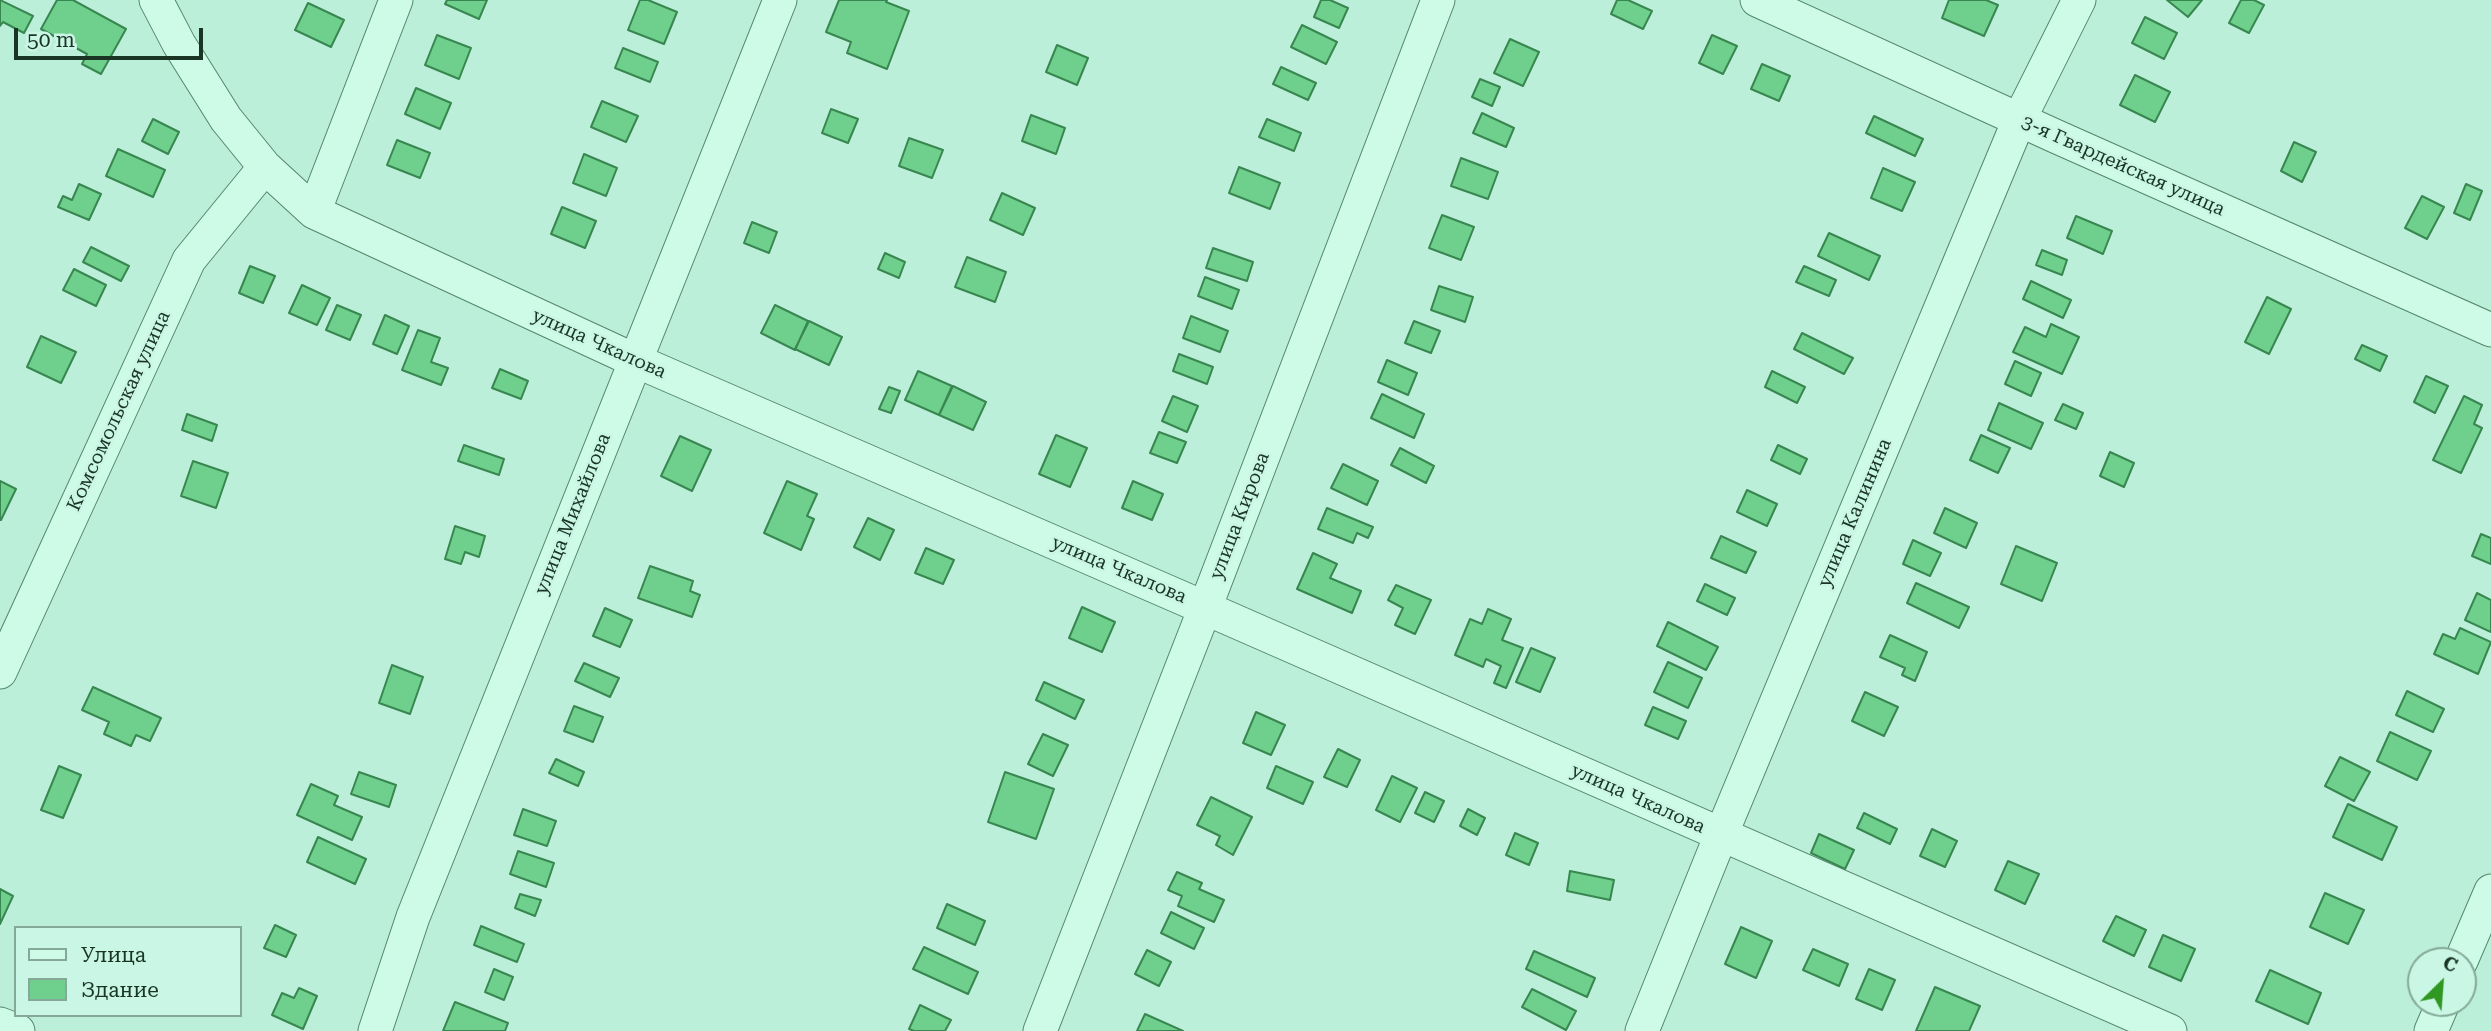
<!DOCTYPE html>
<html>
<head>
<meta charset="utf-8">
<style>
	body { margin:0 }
	#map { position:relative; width:2491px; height:1031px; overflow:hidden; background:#bbefda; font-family:"Roboto Serif",serif }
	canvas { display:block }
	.legend { position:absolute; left:14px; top:926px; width:228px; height:91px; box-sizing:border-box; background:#caf6e5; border:2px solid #84a998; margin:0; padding:9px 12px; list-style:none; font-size:21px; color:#1a3524 }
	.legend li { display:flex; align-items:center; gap:14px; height:35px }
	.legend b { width:35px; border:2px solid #84a998 }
	.north { position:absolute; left:2407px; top:947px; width:70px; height:70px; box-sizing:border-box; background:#caf6e5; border:2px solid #84a998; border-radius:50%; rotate:25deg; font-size:19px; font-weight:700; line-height:28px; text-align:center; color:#1a3524 }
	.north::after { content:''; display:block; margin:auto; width:24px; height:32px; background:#309822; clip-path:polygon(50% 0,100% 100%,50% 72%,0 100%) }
	.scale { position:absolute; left:14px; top:28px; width:189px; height:32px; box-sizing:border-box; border:4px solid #1a3524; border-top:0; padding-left:9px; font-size:21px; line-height:24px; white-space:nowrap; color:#1a3524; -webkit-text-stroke:5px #caf6e5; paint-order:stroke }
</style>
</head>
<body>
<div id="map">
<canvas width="2491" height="1031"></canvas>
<ul class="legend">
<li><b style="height:9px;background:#cefae8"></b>Улица</li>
<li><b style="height:19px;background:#6fcf8c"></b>Здание</li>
</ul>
<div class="north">С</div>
<div class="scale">50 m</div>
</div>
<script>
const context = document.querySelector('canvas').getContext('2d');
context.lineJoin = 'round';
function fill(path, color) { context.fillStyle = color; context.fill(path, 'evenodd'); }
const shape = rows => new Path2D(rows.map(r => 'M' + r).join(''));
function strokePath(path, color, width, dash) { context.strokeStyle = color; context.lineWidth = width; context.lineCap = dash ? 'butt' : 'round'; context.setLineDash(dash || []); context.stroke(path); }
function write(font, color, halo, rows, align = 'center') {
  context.font = font + ' "Roboto Serif",serif'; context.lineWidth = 5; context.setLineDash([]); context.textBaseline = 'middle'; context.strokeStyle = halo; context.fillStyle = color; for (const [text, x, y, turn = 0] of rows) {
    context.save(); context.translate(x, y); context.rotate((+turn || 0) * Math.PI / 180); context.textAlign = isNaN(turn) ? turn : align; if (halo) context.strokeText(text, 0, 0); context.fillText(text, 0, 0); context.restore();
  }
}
const building = shape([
	[0,0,33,16,24,33,3,22,0,26,0,0],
	[57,0,73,0,126,29,101,74,82,64,87,54,41,29,57,0],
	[447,0,487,0,479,19,445,4,447,0],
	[640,0,648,0,677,12,664,44,628,30,640,0],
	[839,0,887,0,886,2,909,11,887,69,847,53,851,42,826,32,839,0],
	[1321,0,1330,0,1348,8,1339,28,1314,17,1321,0],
	[1617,0,1628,0,1652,11,1643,29,1611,14,1617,0],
	[1949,0,1986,0,1998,5,1984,36,1942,18,1949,0],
	[2167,0,2202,0,2188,17,2167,0],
	[2241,0,2254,0,2264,5,2249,33,2229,23,2241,0],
	[308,3,344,20,331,47,295,30,308,3],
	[2145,17,2177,33,2164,59,2132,43,2145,17],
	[1302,25,1337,42,1326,64,1291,47,1302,25],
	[437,35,471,48,459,79,425,65,437,35],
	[1712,35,1737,46,1723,74,1699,63,1712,35],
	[1510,39,1539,52,1523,86,1494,73,1510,39],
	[1057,45,1088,58,1077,85,1046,72,1057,45],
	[623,48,658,62,650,82,615,68,623,48],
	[1762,64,1790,76,1779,101,1751,89,1762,64],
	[1281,67,1316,83,1308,100,1273,84,1281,67],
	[2135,75,2170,92,2155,122,2120,105,2135,75],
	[1480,79,1500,87,1492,106,1472,97,1480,79],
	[416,88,451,103,440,129,405,114,416,88],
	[602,101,638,116,626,142,591,127,602,101],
	[831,109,858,119,848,143,822,133,831,109],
	[1482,113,1514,128,1506,147,1473,133,1482,113],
	[1031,115,1065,128,1056,154,1022,141,1031,115],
	[1874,116,1923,139,1915,156,1866,133,1874,116],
	[153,119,179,132,168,154,142,141,153,119],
	[1267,119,1301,133,1294,151,1259,137,1267,119],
	[909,138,943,150,932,178,899,166,909,138],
	[397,140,430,153,420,178,387,165,397,140],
	[2294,142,2316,152,2302,182,2281,171,2294,142],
	[118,149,165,170,153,197,106,176,118,149],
	[584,154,617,168,606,196,573,183,584,154],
	[1461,158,1498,172,1488,199,1451,186,1461,158],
	[1239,167,1280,183,1270,209,1229,193,1239,167],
	[1883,168,1915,182,1902,211,1871,198,1883,168],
	[79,184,101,194,89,220,58,207,63,196,72,200,79,184],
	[2466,184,2482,191,2470,220,2454,213,2466,184],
	[1002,193,1035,208,1023,235,990,220,1002,193],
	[2422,196,2444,207,2427,239,2405,228,2422,196],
	[562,207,596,221,585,248,551,234,562,207],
	[1442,215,1474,227,1461,260,1429,248,1442,215],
	[2076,216,2112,231,2103,254,2067,238,2076,216],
	[752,222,777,232,769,253,744,243,752,222],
	[1829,233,1880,256,1869,280,1818,256,1829,233],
	[91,247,129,266,121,281,83,262,91,247],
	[1213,248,1253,262,1247,281,1206,268,1213,248],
	[2042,250,2067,260,2062,275,2036,265,2042,250],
	[885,253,905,262,899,278,878,269,885,253],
	[967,257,1006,272,995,302,955,287,967,257],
	[250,266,275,276,263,303,239,293,250,266],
	[1804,266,1836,280,1829,296,1796,282,1804,266],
	[74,269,106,285,96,306,63,290,74,269],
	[1205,277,1239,290,1232,309,1198,296,1205,277],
	[2031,281,2071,300,2063,318,2023,299,2031,281],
	[302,285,330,298,317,325,289,313,302,285],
	[1439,286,1473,297,1465,322,1431,310,1439,286],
	[2267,297,2291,309,2269,354,2245,342,2267,297],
	[337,305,361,315,350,340,326,330,337,305],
	[775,305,808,321,795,350,761,333,775,305],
	[385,315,409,326,397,354,373,344,385,315],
	[1191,316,1228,331,1220,352,1183,338,1191,316],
	[809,321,842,337,829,365,795,349,809,321],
	[1414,321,1440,331,1431,353,1405,343,1414,321],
	[2051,324,2079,337,2062,374,2013,352,2025,327,2046,337,2051,324],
	[418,330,440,338,431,362,448,368,441,385,402,370,418,330],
	[1802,333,1853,358,1844,374,1794,349,1802,333],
	[41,336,76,352,61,383,27,367,41,336],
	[2362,345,2387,356,2380,371,2355,359,2362,345],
	[1179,354,1213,367,1207,384,1173,371,1179,354],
	[1387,360,1417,373,1408,395,1378,382,1387,360],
	[2015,361,2041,373,2031,396,2005,384,2015,361],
	[500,369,528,381,521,399,492,388,500,369],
	[918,371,952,386,939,415,905,400,918,371],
	[1772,371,1805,387,1797,403,1765,387,1772,371],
	[2426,376,2448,386,2435,413,2414,402,2426,376],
	[953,386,986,402,973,430,939,415,953,386],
	[889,387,900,391,891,413,879,409,889,387],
	[1382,394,1424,414,1414,438,1371,418,1382,394],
	[1173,396,1198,406,1187,432,1162,421,1173,396],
	[2464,396,2482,405,2474,424,2482,428,2461,473,2433,460,2464,396],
	[1999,403,2043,423,2031,449,1988,430,1999,403],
	[2063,404,2083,413,2076,429,2055,420,2063,404],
	[187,414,217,425,212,441,182,430,187,414],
	[1159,432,1186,442,1177,463,1150,453,1159,432],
	[1056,435,1087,448,1070,487,1039,474,1056,435],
	[1981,435,2010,448,1998,473,1970,460,1981,435],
	[680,436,711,450,692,491,661,476,680,436],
	[464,445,504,459,499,475,458,461,464,445],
	[1778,445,1807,459,1800,474,1771,460,1778,445],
	[1400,448,1434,466,1426,483,1391,465,1400,448],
	[2110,452,2134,463,2124,487,2100,476,2110,452],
	[193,461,228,473,216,508,181,496,193,461],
	[1343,464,1378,481,1367,505,1331,488,1343,464],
	[0,481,16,489,1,520,0,520,0,481],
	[787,481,817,494,807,516,814,519,801,550,764,533,787,481],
	[1133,481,1163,494,1152,520,1122,508,1133,481],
	[1747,490,1777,504,1767,526,1737,512,1747,490],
	[1327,508,1373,527,1368,538,1357,533,1353,543,1318,529,1327,508],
	[1945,508,1977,523,1966,548,1934,533,1945,508],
	[868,518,894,530,880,560,854,547,868,518],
	[455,526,485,536,479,557,465,552,461,564,445,559,455,526],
	[2481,534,2491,538,2491,564,2472,556,2481,534],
	[1721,536,1756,552,1746,573,1711,558,1721,536],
	[1913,540,1941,553,1930,576,1903,564,1913,540],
	[2016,546,2057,563,2042,601,2001,584,2016,546],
	[926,548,954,560,943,584,915,573,926,548],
	[1313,553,1337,564,1330,578,1361,591,1352,613,1297,589,1313,553],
	[650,566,693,581,690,591,700,595,692,617,638,598,650,566],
	[1916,583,1969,607,1959,628,1907,603,1916,583],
	[1705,584,1735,598,1727,615,1697,601,1705,584],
	[1396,585,1431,600,1415,634,1395,625,1403,608,1388,600,1396,585],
	[2477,593,2491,600,2491,632,2465,620,2477,593],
	[1082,607,1115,622,1102,652,1069,638,1082,607],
	[605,608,632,620,620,647,593,636,605,608],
	[1488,609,1511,619,1502,640,1523,648,1506,688,1494,683,1501,666,1486,659,1483,667,1455,655,1470,619,1482,624,1488,609],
	[1668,622,1718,647,1706,670,1657,646,1668,622],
	[2460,628,2491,642,2478,674,2434,654,2443,634,2455,639,2460,628],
	[1890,635,1927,652,1915,681,1902,675,1905,668,1880,657,1890,635],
	[1531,648,1555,658,1540,692,1516,682,1531,648],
	[1668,662,1702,678,1688,708,1654,692,1668,662],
	[584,663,619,678,610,697,575,681,584,663],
	[392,665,423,677,410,714,379,703,392,665],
	[1044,682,1084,700,1075,719,1036,700,1044,682],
	[93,687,161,718,150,741,136,735,131,746,104,734,109,722,82,710,93,687],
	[2407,691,2444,709,2433,732,2396,715,2407,691],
	[1865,692,1898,707,1884,736,1852,721,1865,692],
	[574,706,603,717,593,742,564,731,574,706],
	[1653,707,1686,721,1678,739,1645,725,1653,707],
	[1256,712,1285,725,1271,755,1243,743,1256,712],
	[2390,732,2431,751,2417,780,2377,761,2390,732],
	[1043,734,1068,745,1053,776,1028,764,1043,734],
	[1338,749,1360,760,1347,787,1324,777,1338,749],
	[2340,757,2370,772,2354,801,2325,786,2340,757],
	[556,759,584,772,578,786,549,773,556,759],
	[59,766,81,775,63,818,41,810,59,766],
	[1276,766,1313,782,1303,804,1267,788,1276,766],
	[359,772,396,785,389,807,351,794,359,772],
	[1005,772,1054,789,1036,839,988,822,1005,772],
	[1392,776,1417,788,1400,822,1376,810,1392,776],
	[311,784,338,796,334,805,362,817,352,840,297,815,311,784],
	[1425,792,1444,801,1434,822,1415,813,1425,792],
	[1211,797,1252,817,1233,855,1216,845,1220,836,1197,825,1211,797],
	[2348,804,2397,827,2382,860,2333,837,2348,804],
	[523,809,556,821,547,846,514,835,523,809],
	[1468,809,1485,818,1477,835,1460,826,1468,809],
	[1864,813,1897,829,1890,844,1857,828,1864,813],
	[1932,829,1957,841,1945,867,1920,856,1932,829],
	[1515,833,1538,843,1529,865,1506,855,1515,833],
	[1819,834,1854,850,1845,869,1811,853,1819,834],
	[318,837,366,859,355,884,307,862,318,837],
	[518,851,554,863,546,887,510,874,518,851],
	[2008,861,2039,874,2025,904,1995,890,2008,861],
	[1570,871,1614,880,1610,900,1567,891,1570,871],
	[1177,872,1202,883,1199,889,1224,900,1214,922,1178,906,1182,896,1168,890,1177,872],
	[0,889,13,896,0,924,0,889],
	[2325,893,2364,910,2348,944,2310,927,2325,893],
	[520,894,541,900,535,916,515,908,520,894],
	[947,904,985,921,975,945,937,928,947,904],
	[1171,912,1204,928,1194,949,1161,933,1171,912],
	[2116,916,2146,930,2134,956,2103,941,2116,916],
	[275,925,296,935,286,957,264,948,275,925],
	[481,926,524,944,517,962,474,945,481,926],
	[1741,927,1772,941,1756,978,1725,964,1741,927],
	[2163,935,2195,949,2181,981,2149,967,2163,935],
	[924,947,978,972,968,994,913,969,924,947],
	[1813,949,1848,964,1839,986,1803,970,1813,949],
	[1147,950,1171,962,1159,986,1135,974,1147,950],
	[1534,951,1595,978,1587,997,1526,969,1534,951],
	[494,969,513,977,504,1000,485,992,494,969],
	[1869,969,1895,980,1882,1010,1856,999,1869,969],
	[2270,970,2321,993,2308,1024,2256,1001,2270,970],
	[1935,987,1980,1006,1969,1031,1916,1031,1935,987],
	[299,988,317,996,303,1029,272,1015,282,993,294,998,299,988],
	[1532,989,1576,1011,1566,1030,1522,1007,1532,989],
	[455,1002,508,1023,505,1031,443,1031,455,1002],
	[920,1005,951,1020,945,1031,914,1031,909,1029,920,1005],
	[1145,1014,1183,1031,1137,1031,1145,1014]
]);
const minor = shape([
	[156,0,179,44,226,119,265,167,314,212,634,360,1205,608,2170,1031],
	[1757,0,2055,136,2491,330],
	[314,212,396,0],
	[0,672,189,260,265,167],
	[2461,961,2491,891],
	[0,1024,18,1031],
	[375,1031,413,917,780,0],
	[1040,1031,1205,608,1438,0],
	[1642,1031,1721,835,2019,120,2079,0],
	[2431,1031,2443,1003]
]);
const streetNames = [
	["3-я Гвардейская улица",2123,166,24],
	["улица Чкалова",599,344,24],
	["Комсомольская улица",119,411,-65],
	["улица Калинина",1855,513,-67],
	["улица Михайлова",573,514,-68],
	["улица Кирова",1240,516,-69],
	["улица Чкалова",1119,570,23],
	["улица Чкалова",1638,799,24]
];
fill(building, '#6fcf8c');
strokePath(building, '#398750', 2);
strokePath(minor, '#54876a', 35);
strokePath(minor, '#cefae8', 33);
write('19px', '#1a3524', '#caf6e5', streetNames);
</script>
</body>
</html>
